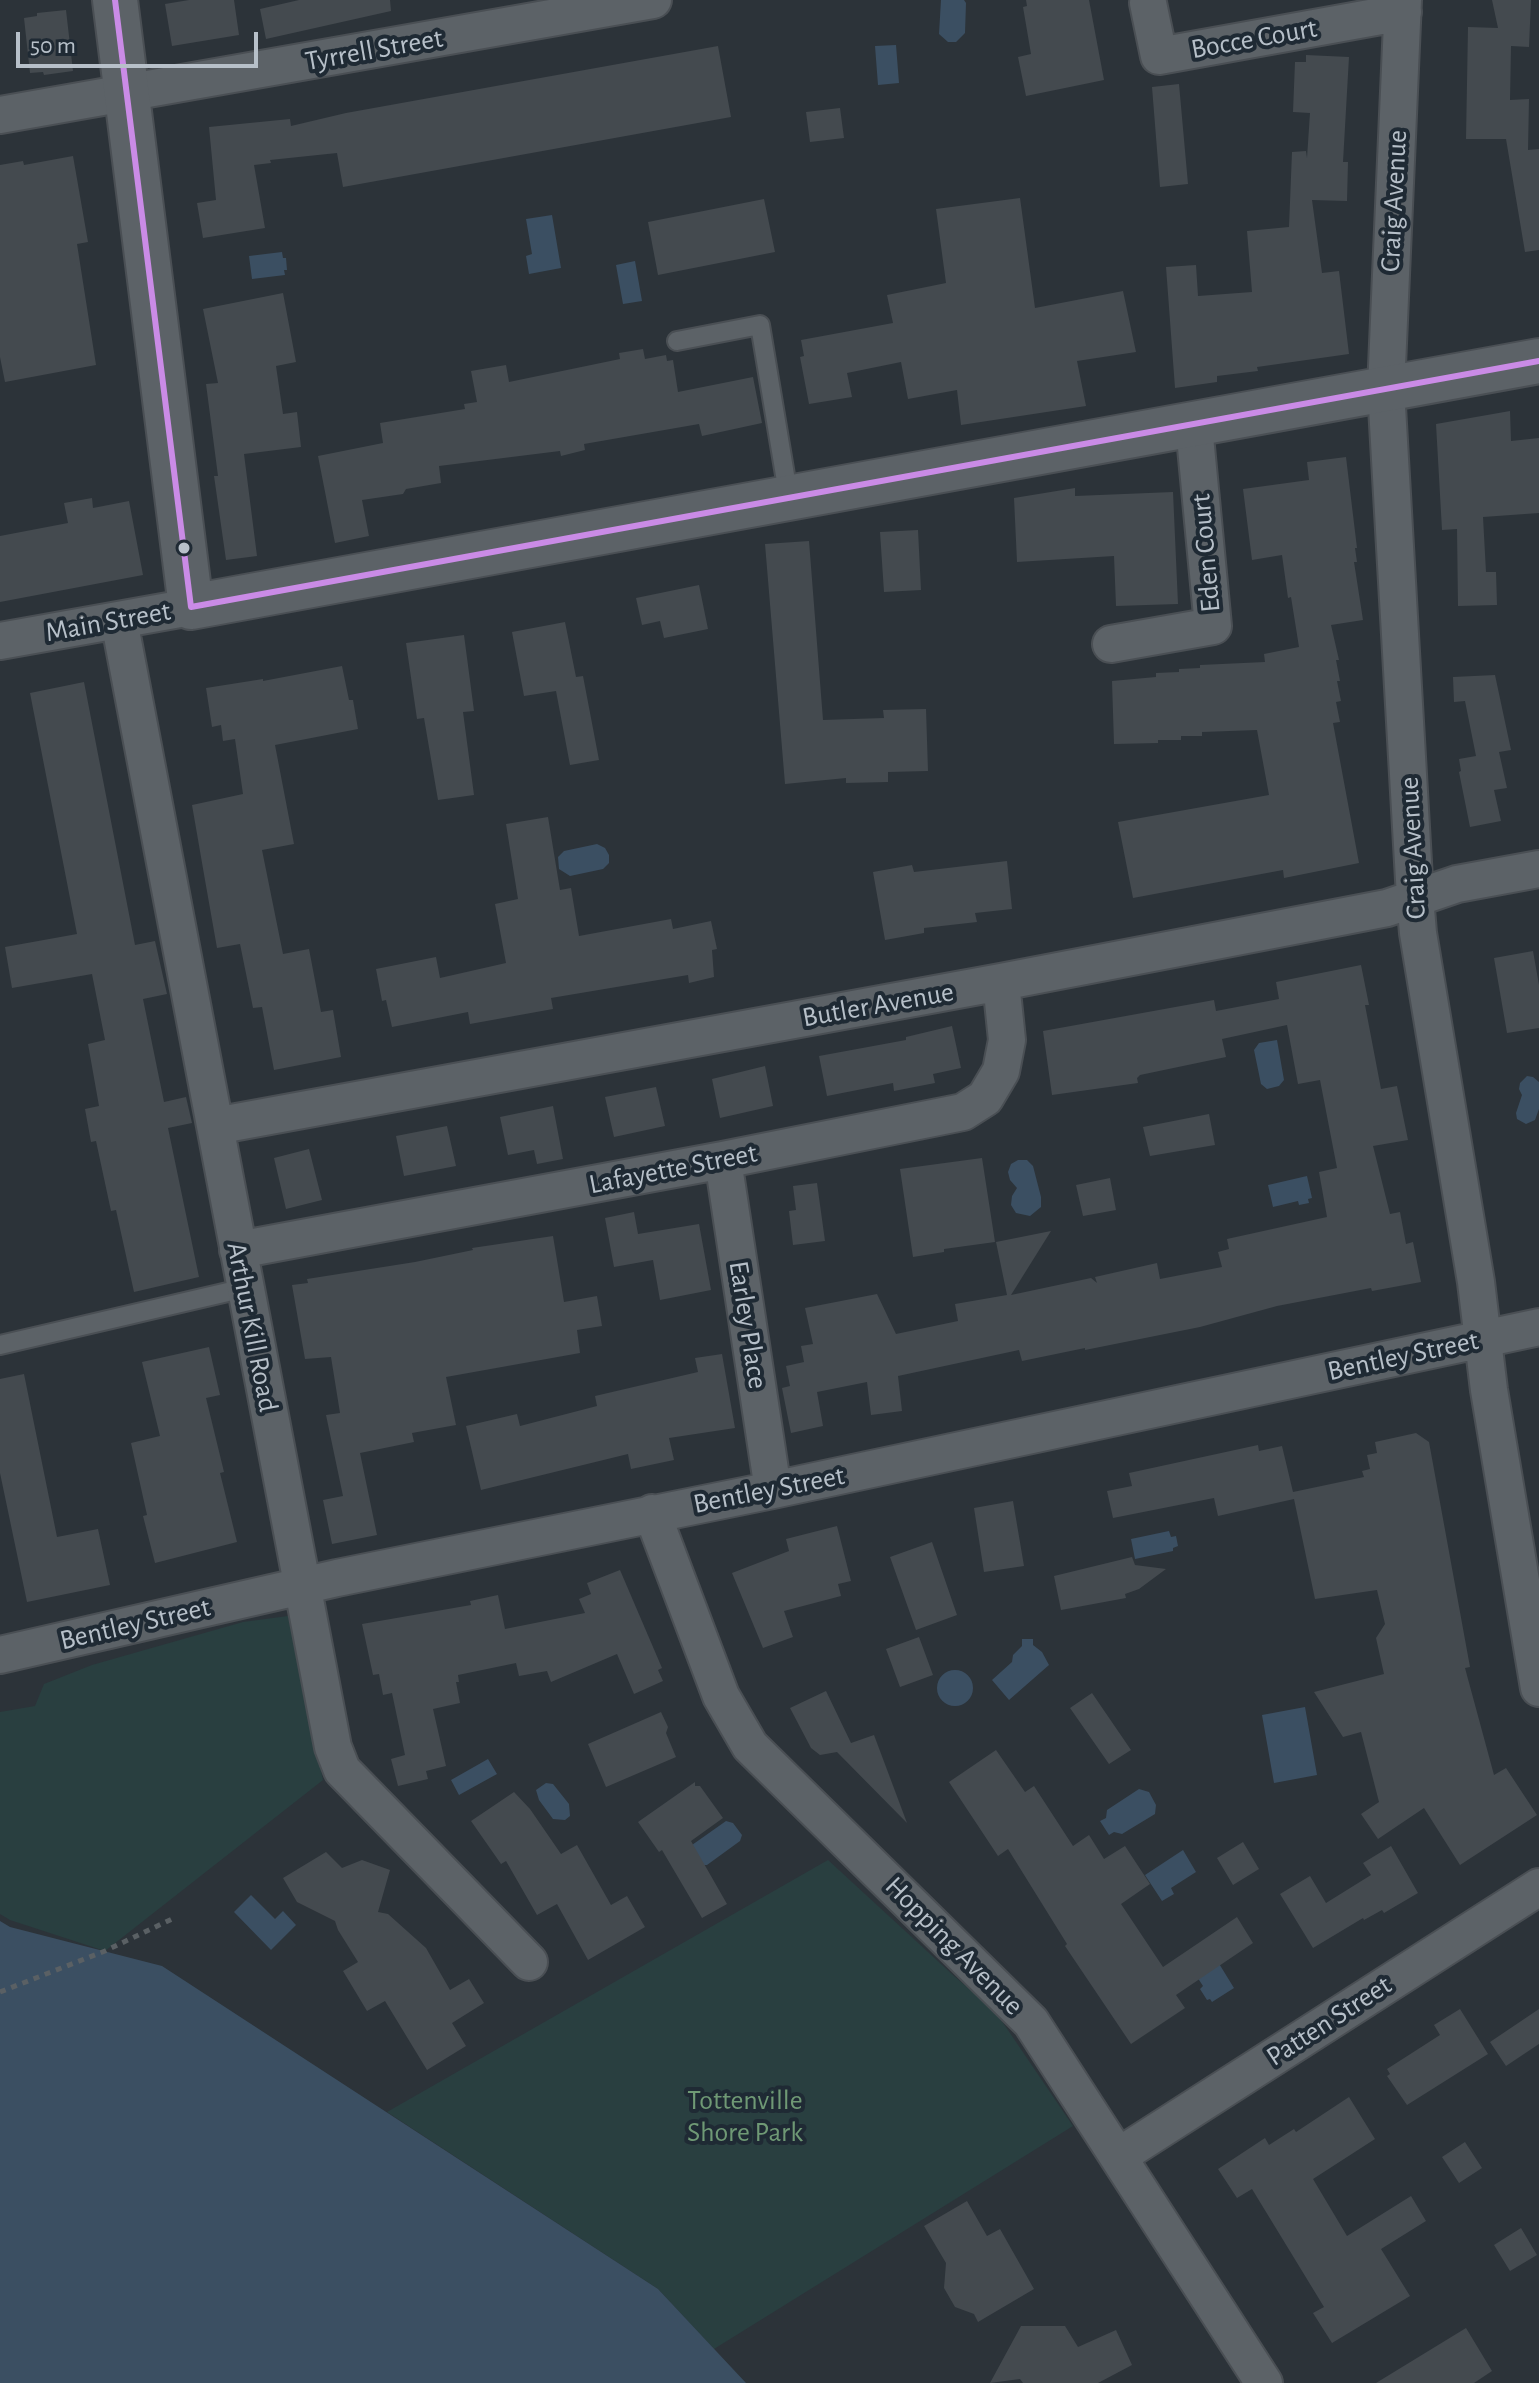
<!DOCTYPE html>
<html>
<head>
<meta charset="utf-8">
<style>
	body { margin:0 }
	#map { position:relative; width:1539px; height:2383px; overflow:hidden; background:#2c3339; font-family:"Alegreya Sans",sans-serif }
	canvas { display:block }
	.scale { position:absolute; left:16px; top:32px; width:242px; height:36px; box-sizing:border-box; border:4px solid #b7c0c9; border-top:0; padding-left:10px; font-size:24px; line-height:28px; white-space:nowrap; color:#b7c0c9; -webkit-text-stroke:6px #1f2a34; paint-order:stroke }
</style>
</head>
<body>
<div id="map">
<canvas width="1539" height="2383"></canvas>
<div class="scale">50 m</div>
</div>
<script>
const context = document.querySelector('canvas').getContext('2d');
context.lineJoin = 'round';
function fill(path, color) { context.fillStyle = color; context.fill(path, 'evenodd'); }
const shape = rows => new Path2D(rows.map(r => 'M' + r).join(''));
function strokePath(path, color, width, dash) { context.strokeStyle = color; context.lineWidth = width; context.lineCap = dash ? 'butt' : 'round'; context.setLineDash(dash || []); context.stroke(path); }
function write(font, color, halo, rows, align = 'center') {
  context.font = font + ' "Alegreya Sans",sans-serif'; context.lineWidth = 8; context.setLineDash([]); context.textBaseline = 'middle'; context.strokeStyle = halo; context.fillStyle = color; for (const [text, x, y, turn = 0] of rows) {
    context.save(); context.translate(x, y); context.rotate((+turn || 0) * Math.PI / 180); context.textAlign = isNaN(turn) ? turn : align; if (halo) context.strokeText(text, 0, 0); context.fillText(text, 0, 0); context.restore();
  }
}
const green = shape([
	[288,1616,323,1780,105,1951,10,1920,0,1914,0,1712,35,1706,44,1684,92,1665,243,1622],
	[828,1860,954,1976,995,2011,1073,2126,714,2349,658,2289,387,2112]
]);
const water = shape([
	[941,0,964,0,966,3,965,33,956,42,948,42,939,34],
	[896,45,899,83,878,85,875,46],
	[552,215,561,268,529,274,526,256,532,254,526,219],
	[282,252,283,258,286,258,287,270,284,270,285,275,252,279,249,256],
	[635,261,642,301,623,304,616,265],
	[597,844,605,848,609,855,609,863,603,869,570,876,559,869,558,857,564,851],
	[1277,1040,1284,1080,1279,1086,1267,1089,1261,1084,1254,1050,1259,1043],
	[1527,1076,1533,1077,1539,1082,1539,1109,1535,1120,1526,1124,1517,1119,1516,1113,1522,1095,1519,1089,1520,1083],
	[1018,1160,1027,1160,1033,1166,1041,1197,1041,1207,1030,1216,1016,1213,1011,1205,1012,1196,1017,1188,1010,1180,1008,1172,1011,1164],
	[1307,1176,1312,1198,1308,1199,1309,1203,1299,1205,1298,1201,1273,1207,1268,1185],
	[1169,1531,1171,1537,1176,1536,1178,1546,1173,1548,1173,1551,1135,1559,1131,1539],
	[1022,1639,1033,1639,1033,1645,1042,1652,1049,1665,1009,1700,992,1680,1012,1662,1013,1655,1022,1646],
	'937 1688a18 18 0 1 1 36 0a18 18 0 1 1-36 0Z',
	[1305,1707,1317,1775,1274,1783,1262,1715],
	[488,1759,497,1774,459,1795,451,1780],
	[546,1783,553,1784,569,1804,570,1816,565,1820,553,1819,539,1800,536,1790],
	[1139,1789,1149,1792,1156,1805,1155,1814,1122,1834,1114,1832,1109,1835,1100,1821,1106,1818,1107,1810],
	[726,1821,733,1823,742,1835,740,1841,707,1865,701,1865,692,1845],
	[1183,1850,1196,1872,1171,1888,1174,1894,1162,1901,1145,1875],
	[251,1895,275,1919,283,1911,296,1925,271,1950,234,1912],
	[0,1921,10,1927,162,1966,658,2289,746,2383,0,2383],
	[1210,1949,1234,1988,1212,2002,1210,1999,1207,2000,1200,1989,1203,1986,1188,1963]
]);
const building = shape([
	[189,0,234,0,239,35,172,46,165,4],
	[299,0,390,0,391,11,266,39,260,9],
	[1026,0,1089,0,1104,80,1026,96,1018,57,1031,54,1023,7,1027,6],
	[1492,0,1531,0,1529,47,1511,46,1510,100,1529,99,1528,150,1539,149,1539,250,1525,252,1506,139,1466,139,1468,27,1498,28],
	[66,10,73,71,44,75,43,72,30,73,24,18,37,16,37,13],
	[718,46,731,117,343,187,337,153,270,160,271,163,254,165,265,228,203,238,197,203,216,200,209,127,290,119,291,126,346,113],
	[1306,55,1349,57,1343,162,1348,162,1347,201,1312,200,1322,273,1339,271,1349,354,1257,367,1258,371,1217,376,1217,382,1175,388,1166,267,1196,265,1198,296,1252,292,1247,231,1289,227,1292,152,1306,151,1307,158,1310,113,1293,112,1295,62,1306,62],
	[1179,84,1188,184,1160,187,1152,87],
	[840,108,844,138,810,142,806,112],
	[73,156,88,242,77,244,96,365,5,382,0,357,0,165,23,161,24,165],
	[1020,198,1035,308,1123,291,1136,352,1077,361,1086,406,961,425,957,390,908,399,901,362,847,373,852,397,809,404,800,357,804,356,801,340,893,323,887,295,946,283,936,209],
	[764,199,775,252,658,275,648,222],
	[283,293,296,362,276,366,283,414,297,412,301,447,244,454,257,556,226,560,214,476,218,476,206,384,218,383,203,309],
	[643,349,645,359,666,355,667,361,673,360,678,392,753,377,762,423,702,436,699,424,584,444,585,450,561,456,560,451,439,466,441,483,406,489,403,494,362,500,369,536,335,543,318,456,383,443,380,423,465,409,464,404,477,402,471,371,506,365,509,382,620,359,619,353],
	[1510,411,1511,441,1539,438,1539,513,1483,517,1486,572,1496,572,1497,605,1458,606,1457,529,1442,530,1436,424],
	[1346,457,1357,548,1355,548,1357,562,1354,562,1363,620,1331,625,1339,660,1336,660,1340,681,1337,681,1341,701,1336,702,1340,722,1333,723,1359,863,1284,878,1283,870,1133,898,1118,822,1269,795,1257,730,1202,732,1202,736,1181,736,1181,740,1158,740,1158,743,1114,744,1112,681,1156,677,1156,673,1179,672,1179,669,1200,668,1200,665,1265,662,1264,654,1299,647,1291,597,1288,598,1282,555,1252,560,1243,489,1309,480,1307,462],
	[1075,488,1075,496,1173,492,1178,604,1116,606,1114,556,1017,562,1014,498],
	[92,498,93,508,129,501,143,575,0,602,0,536,68,523,64,503],
	[918,530,921,590,884,592,880,532],
	[809,541,823,720,884,718,883,710,926,709,928,771,888,772,888,782,846,783,846,778,785,784,765,544],
	[699,585,708,629,664,638,660,621,642,625,636,598],
	[565,622,576,677,583,676,599,760,570,765,556,691,524,696,512,632],
	[464,635,474,711,463,712,474,795,438,800,424,718,417,719,406,643],
	[342,666,349,700,353,700,358,729,275,745,294,844,262,850,283,954,309,949,321,1012,333,1010,341,1057,274,1070,262,1007,253,1008,240,944,217,948,205,880,192,805,243,794,235,739,223,741,221,725,212,727,206,688,263,679,263,681],
	[1495,675,1511,750,1499,752,1507,788,1494,790,1501,821,1470,827,1459,772,1461,771,1459,759,1476,756,1465,701,1454,702,1453,677],
	[84,682,135,945,155,941,167,994,143,999,164,1102,186,1097,192,1123,168,1128,199,1277,134,1292,116,1210,111,1211,96,1141,91,1142,85,1109,99,1106,88,1044,105,1040,92,974,12,988,5,947,77,934,30,693],
	[548,817,560,890,571,888,579,936,671,919,673,929,711,921,717,949,712,950,714,977,689,983,688,975,551,998,553,1009,470,1024,468,1012,392,1027,386,1000,382,1001,376,969,436,957,440,978,506,963,495,904,518,899,506,824],
	[1007,861,1012,909,975,913,977,922,924,928,924,933,885,940,873,872,912,865,914,872],
	[1533,951,1539,985,1539,1028,1507,1033,1494,958],
	[1361,965,1369,1005,1365,1005,1381,1089,1397,1086,1408,1140,1373,1146,1390,1214,1400,1212,1406,1244,1413,1242,1421,1282,1372,1291,1371,1288,1277,1306,1200,1327,1085,1350,1085,1348,1022,1361,1019,1350,898,1376,902,1411,871,1415,867,1382,817,1392,823,1426,791,1433,782,1388,790,1386,786,1366,804,1362,801,1346,813,1344,805,1308,877,1294,896,1334,958,1321,955,1304,1007,1295,996,1242,1051,1231,1011,1295,1091,1278,1097,1283,1095,1277,1157,1263,1160,1279,1222,1267,1218,1252,1229,1249,1227,1239,1327,1217,1319,1172,1337,1168,1320,1080,1298,1084,1287,1025,1222,1039,1226,1057,1140,1075,1137,1078,1138,1083,1052,1095,1043,1031,1214,1000,1216,1011,1279,999,1276,982],
	[952,1026,961,1068,933,1074,935,1083,894,1091,893,1083,827,1096,819,1056,906,1040,906,1037],
	[765,1066,773,1106,720,1118,712,1079],
	[656,1087,665,1126,614,1137,605,1097],
	[553,1106,563,1159,537,1164,534,1150,508,1155,500,1117],
	[1209,1114,1215,1145,1150,1156,1143,1127],
	[447,1126,456,1166,404,1176,396,1136],
	[309,1149,322,1200,286,1209,274,1158],
	[982,1158,995,1242,944,1249,944,1252,913,1257,900,1169],
	[1110,1178,1116,1210,1083,1216,1076,1185],
	[817,1183,825,1241,793,1245,789,1211,796,1210,793,1186],
	[634,1212,638,1234,699,1224,711,1290,660,1300,653,1260,614,1267,605,1218],
	[553,1236,564,1302,597,1296,602,1326,577,1330,580,1353,446,1377,456,1425,412,1433,414,1442,360,1453,377,1535,332,1544,323,1500,343,1496,326,1415,340,1413,331,1357,305,1359,292,1285,308,1283,307,1279,415,1262,473,1250,472,1248],
	[209,1347,220,1395,206,1398,224,1472,220,1473,237,1542,155,1563,143,1516,147,1515,131,1443,160,1436,142,1362],
	[722,1354,735,1428,669,1438,674,1460,631,1469,628,1454,481,1490,466,1426,517,1414,520,1426,597,1406,595,1396,698,1372,695,1358],
	[24,1374,57,1537,98,1529,110,1585,27,1602,0,1473,0,1379],
	[1416,1433,1429,1442,1470,1667,1465,1668,1494,1775,1506,1768,1537,1815,1460,1865,1424,1808,1378,1839,1361,1814,1379,1802,1361,1732,1343,1737,1314,1692,1384,1674,1376,1638,1385,1624,1377,1590,1315,1599,1294,1499,1218,1516,1214,1498,1113,1518,1107,1491,1132,1486,1129,1473,1258,1445,1259,1451,1282,1446,1293,1492,1364,1477,1362,1471,1370,1469,1367,1455,1377,1453,1375,1442],
	[1013,1501,1024,1566,984,1572,974,1508],
	[837,1526,851,1581,838,1584,841,1596,784,1611,793,1637,763,1648,732,1573,789,1551,786,1539],
	[932,1542,957,1615,916,1630,890,1557],
	[1132,1557,1135,1565,1166,1569,1139,1589,1125,1594,1126,1598,1061,1610,1054,1576],
	[620,1570,662,1668,658,1670,663,1681,634,1694,617,1654,551,1682,547,1671,519,1676,516,1663,458,1675,459,1682,456,1682,460,1703,433,1709,446,1766,426,1771,428,1779,398,1786,391,1759,405,1755,392,1693,383,1695,379,1674,373,1675,362,1624,471,1605,470,1601,498,1595,505,1629,585,1613,579,1599,591,1594,587,1583],
	[919,1637,933,1675,900,1687,886,1649],
	[826,1691,851,1743,874,1735,907,1823,837,1752,820,1755,811,1748,790,1708],
	[1092,1693,1131,1750,1109,1764,1070,1708],
	[661,1712,668,1727,666,1733,676,1757,606,1787,588,1744],
	[996,1750,1025,1792,1034,1786,1073,1846,1089,1835,1104,1859,1125,1846,1150,1884,1121,1904,1163,1967,1237,1917,1253,1943,1176,1995,1185,2008,1131,2044,1065,1946,1067,1944,1008,1849,998,1856,949,1782],
	[695,1782,695,1786,700,1786,723,1818,691,1841,727,1904,702,1918,662,1850,659,1852,638,1822],
	[514,1792,530,1809,561,1854,577,1845,611,1905,627,1896,645,1927,588,1960,557,1904,537,1915,506,1861,501,1864,471,1821],
	[1243,1842,1259,1869,1233,1885,1217,1858],
	[1391,1846,1418,1893,1384,1913,1382,1910,1364,1920,1363,1918,1313,1948,1280,1894,1310,1876,1326,1903,1371,1875,1363,1863],
	[326,1852,342,1868,362,1860,390,1870,378,1912,388,1914,426,1948,450,1990,469,1979,484,2003,452,2023,466,2046,427,2070,385,2001,367,2011,343,1971,358,1962,338,1930,335,1921,297,1902,283,1878],
	[1460,2009,1488,2054,1407,2105,1387,2076,1390,2074,1387,2069,1440,2035,1434,2025],
	[1539,2009,1539,2044,1506,2066,1490,2042],
	[1349,2097,1375,2139,1313,2179,1347,2236,1411,2196,1426,2221,1381,2249,1410,2296,1332,2343,1313,2313,1324,2307,1252,2189,1237,2198,1218,2169,1265,2138,1269,2145,1294,2129,1296,2132],
	[1465,2142,1482,2168,1459,2183,1442,2157],
	[967,2201,987,2236,1000,2229,1034,2289,978,2322,974,2314,955,2307,944,2288,946,2263,924,2226],
	[1521,2228,1537,2255,1510,2271,1494,2245],
	[1021,2326,1065,2326,1078,2347,1116,2330,1132,2365,1098,2383,1023,2383,1020,2379,990,2383],
	[1466,2328,1492,2371,1474,2383,1376,2383]
]);
const path = shape([
	[0,1992,105,1951,172,1919]
]);
const service = shape([
	[677,341,760,325,789,499],
	[0,1345,245,1288]
]);
const minor = shape([
	[1403,0,1386,389,1415,897,1418,933,1476,1282,1489,1390,1539,1688],
	[1148,3,1159,56,1403,12],
	[0,115,653,0],
	[119,620,333,1747,342,1770,529,1962],
	[0,641,191,607],
	[1111,644,1213,626,1194,426],
	[215,1126,1001,982,1387,908,1457,884,1539,869],
	[723,1160,773,1490],
	[238,1250,723,1160,963,1112,985,1098,1001,1071,1007,1040,1001,982],
	[652,1513,721,1696,750,1746,1031,2022,1264,2383],
	[0,1655,337,1578,773,1490,1539,1327],
	[1119,2156,1539,1887]
]);
const tertiary = shape([
	[115,0,191,607,1539,361]
]);
const bus1 = shape([
	[115,0,191,607,1539,361]
]);
const markers = [
	[184,548,7,"#b7c0c9"]
];
const streetNames = [
	["Bocce Court",1254,39,-10],
	["Tyrrell Street",374,50,-10],
	["Craig Avenue",1394,201,-87],
	["Eden Court",1206,553,-95],
	["Main Street",108,622,-10],
	["Craig Avenue",1413,848,-93],
	["Butler Avenue",878,1005,-10],
	["Lafayette Street",673,1169,-11],
	["Earley Place",748,1325,81],
	["Arthur Kill Road",252,1327,79],
	["Bentley Street",1403,1356,-12],
	["Bentley Street",769,1490,-11],
	["Bentley Street",135,1624,-13],
	["Hopping Avenue",954,1946,45],
	["Patten Street",1329,2021,-33]
];
const parkNames = [
	["Tottenville",745,2101],
	["Shore Park",745,2133]
];
fill(green, '#293f40');
fill(water, '#3b4f62');
fill(building, '#444a4f');
strokePath(service, '#4a4f54', 22);
strokePath(minor, '#4a4f54', 40);
strokePath(tertiary, '#4a4f54', 48);
strokePath(path, '#5a6064', 5, [6, 6]);
strokePath(service, '#5c6267', 18);
strokePath(minor, '#5c6267', 36);
strokePath(tertiary, '#5c6267', 44);
strokePath(bus1, '#ca8be6', 6);
for (const [x, y, r, color] of markers) { const dot = new Path2D(); dot.arc(x, y, r, 0, 2 * Math.PI); context.fillStyle = color; context.fill(dot); strokePath(dot, '#1f2a34', 3); }
write('28px', '#b7c0c9', '#1f2a34', streetNames);
write('28px', '#6f9975', '#1f2a34', parkNames);
</script>
</body>
</html>
